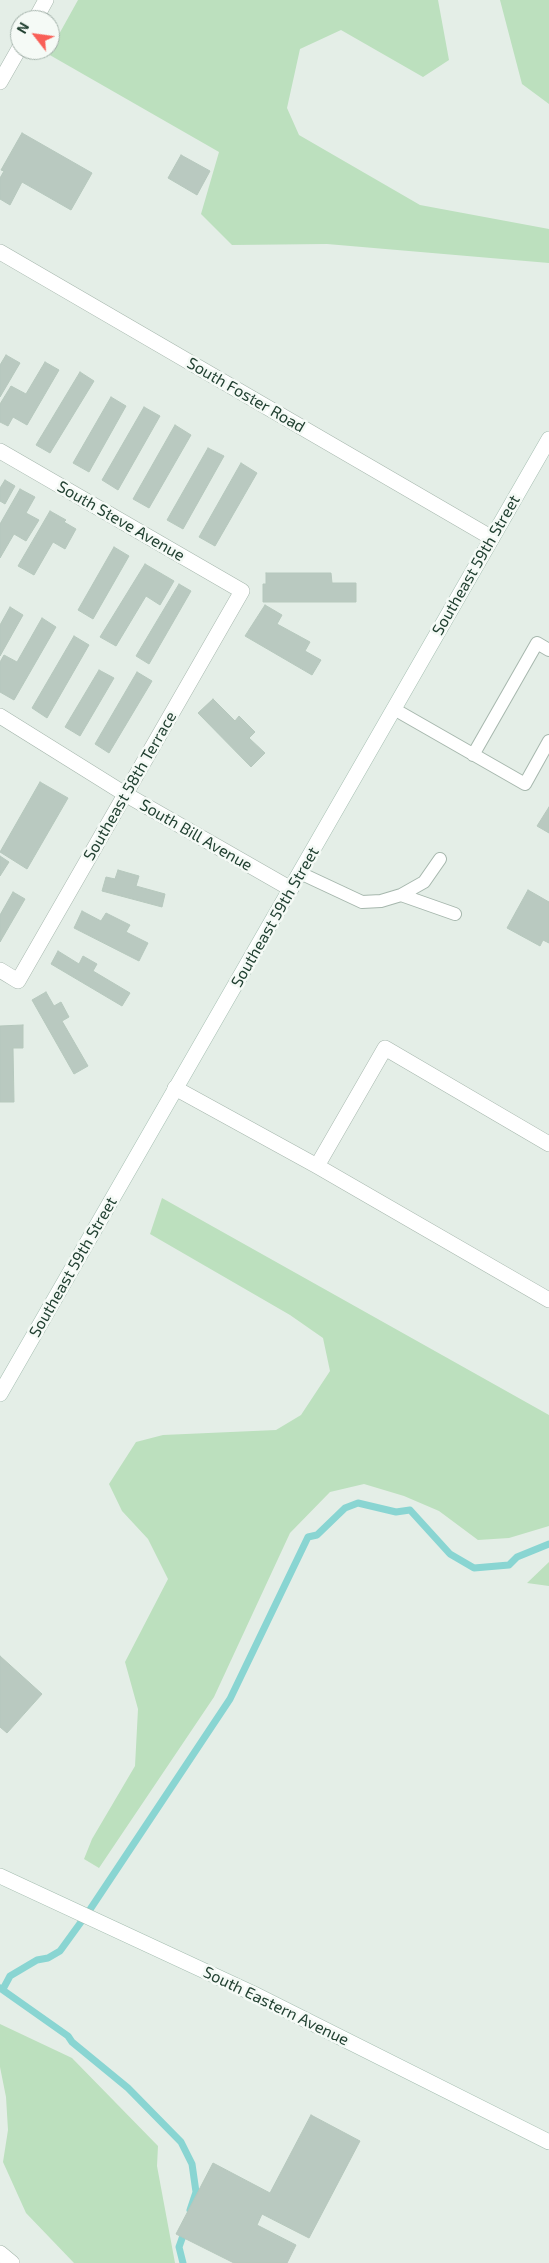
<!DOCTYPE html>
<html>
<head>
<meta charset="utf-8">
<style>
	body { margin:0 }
	#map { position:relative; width:549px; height:2263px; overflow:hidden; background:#e4eee7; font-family:"Exo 2",sans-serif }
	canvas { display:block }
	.north { position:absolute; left:10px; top:10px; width:50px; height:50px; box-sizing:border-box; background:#f5faf6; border:1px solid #a1b0a8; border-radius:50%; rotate:300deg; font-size:14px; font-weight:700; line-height:20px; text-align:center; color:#224132 }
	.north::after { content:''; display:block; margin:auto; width:18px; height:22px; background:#f95f57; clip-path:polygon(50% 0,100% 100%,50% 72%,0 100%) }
</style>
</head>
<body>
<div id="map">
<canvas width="549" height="2263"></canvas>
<div class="north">N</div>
</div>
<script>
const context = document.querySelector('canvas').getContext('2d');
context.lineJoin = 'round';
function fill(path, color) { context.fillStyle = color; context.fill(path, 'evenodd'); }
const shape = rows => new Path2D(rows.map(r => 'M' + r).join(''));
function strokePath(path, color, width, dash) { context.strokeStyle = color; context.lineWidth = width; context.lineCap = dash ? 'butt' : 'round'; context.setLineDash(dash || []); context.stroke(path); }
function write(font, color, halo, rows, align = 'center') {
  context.font = font + ' "Exo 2",sans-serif'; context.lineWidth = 5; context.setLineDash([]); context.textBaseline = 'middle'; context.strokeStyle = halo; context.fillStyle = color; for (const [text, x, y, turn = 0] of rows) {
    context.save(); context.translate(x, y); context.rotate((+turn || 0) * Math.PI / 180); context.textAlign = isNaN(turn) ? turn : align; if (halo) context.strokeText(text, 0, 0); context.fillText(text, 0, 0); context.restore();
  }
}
const green = shape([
	[78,0,438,0,449,60,423,77,341,30,300,49,287,108,299,135,420,205,549,229,549,263,327,244,232,245,201,214,219,152,48,54],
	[500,0,549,0,549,104,522,84],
	[162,1198,549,1415,549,1526,509,1538,478,1540,439,1511,404,1496,364,1484,330,1492,290,1533,214,1697,99,1868,84,1859,92,1839,135,1766,138,1709,125,1662,168,1579,148,1539,122,1511,109,1484,136,1442,163,1435,276,1430,301,1415,330,1371,323,1338,290,1315,150,1234],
	[549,1562,549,1586,527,1583],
	[0,2024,72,2058,158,2146,157,2166,175,2263,74,2263,26,2213,3,2162,8,2130,6,2097,0,2067]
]);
const stream = shape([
	[0,1988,68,2036,72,2042,128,2088,181,2142,192,2164,196,2192,190,2210],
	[3,1989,10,1976,37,1960,48,1958,60,1951,89,1911,230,1699,308,1537,317,1535,345,1508,358,1503,396,1512,410,1510,450,1554,474,1568,509,1565,517,1557,549,1544],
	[183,2263,179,2247,185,2230]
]);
const building = shape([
	[22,133,92,173,71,210,22,182,10,205,0,199,0,178,4,171,1,170,22,133],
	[181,155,210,171,197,195,168,178,181,155],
	[6,355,20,363,0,397,0,365,6,355],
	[45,362,59,370,27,425,13,417,8,426,0,422,0,404,11,386,26,394,45,362],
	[80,372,94,381,50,453,36,445,80,372],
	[111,397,126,406,89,472,73,463,111,397],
	[144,407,160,416,118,490,102,480,144,407],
	[175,425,191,435,149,508,133,499,175,425],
	[208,448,224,456,183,529,167,520,208,448],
	[241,463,257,473,215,546,199,537,241,463],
	[5,480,15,486,5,504,0,501,0,488,5,480],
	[20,489,35,497,26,513,39,520,26,541,14,534,0,558,0,524,20,489],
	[50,511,66,520,64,522,76,529,65,549,53,542,34,575,18,566,50,511],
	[114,547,129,556,93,619,78,610,114,547],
	[145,564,174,581,160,605,146,596,116,646,100,637,145,564],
	[266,573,331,573,332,583,356,583,356,602,263,602,263,584,266,584,266,573],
	[179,584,191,591,149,664,136,656,179,584],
	[265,605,282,615,277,624,310,642,305,651,321,660,312,675,245,636,265,605],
	[10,607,23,615,0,656,0,625,10,607],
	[42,618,56,627,14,700,0,692,0,662,4,655,17,662,42,618],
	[74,636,89,645,47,718,32,708,74,636],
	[99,670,114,678,80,736,65,727,99,670],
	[137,672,152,681,109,753,95,744,137,672],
	[213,699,235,721,239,716,255,732,249,738,265,753,251,767,198,713,213,699],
	[40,782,68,798,27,869,0,852,40,782],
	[549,807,549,833,537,826,549,807],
	[0,856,9,862,0,876,0,856],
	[118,870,139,876,136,886,165,894,162,907,102,891,106,877,115,879,118,870],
	[528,890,549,902,549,943,543,940,540,946,507,928,528,890],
	[13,892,25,899,0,942,0,915,13,892],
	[82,911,101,921,106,913,130,925,126,932,148,943,139,961,74,928,82,911],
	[58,951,79,964,83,956,97,964,93,971,130,993,122,1006,51,964,58,951],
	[46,992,54,1006,61,1002,69,1017,62,1021,88,1066,74,1074,32,1000,46,992],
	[23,1025,23,1048,13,1048,14,1102,0,1102,0,1026,23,1025],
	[0,1656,42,1694,7,1733,0,1727,0,1656],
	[311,2115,360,2141,309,2238,262,2214,257,2225,296,2245,287,2263,234,2263,176,2234,213,2163,270,2193,311,2115]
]);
const lane = shape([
	[394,709,525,784,549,741],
	[473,755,537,643,549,650],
	[300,873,362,902,381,901,401,895,424,882,440,859],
	[401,895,455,914]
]);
const street = shape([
	[35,20,46,0],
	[0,82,20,47],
	[0,252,492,538],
	[0,451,242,591,18,981,0,970],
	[0,716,125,794,291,889],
	[175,1088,317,1166,549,1300],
	[317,1166,385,1048,549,1144],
	[0,2253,12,2263]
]);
const secondary = shape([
	[0,1394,549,439],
	[0,1876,252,1993,549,2142]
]);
const streetNames = [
	["South Foster Road",246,395,30],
	["South Steve Avenue",121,521,30],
	["Southeast 59th Street",476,565,-60],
	["Southeast 58th Terrace",130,786,-60],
	["South Bill Avenue",196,835,30],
	["Southeast 59th Street",275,917,-60],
	["Southeast 59th Street",73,1267,-60],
	["South Eastern Avenue",276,2006,26]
];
fill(green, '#bce0be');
strokePath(stream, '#89d5d2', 7);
fill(building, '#b9c9c0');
strokePath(building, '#b6c8bd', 1);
strokePath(lane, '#a6b7ad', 14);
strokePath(street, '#a6b7ad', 16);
strokePath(secondary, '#a4bdb0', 16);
strokePath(lane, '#fff', 12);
strokePath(street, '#fff', 15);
strokePath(secondary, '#fff', 15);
write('16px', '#224132', '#f5faf6', streetNames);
</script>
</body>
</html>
